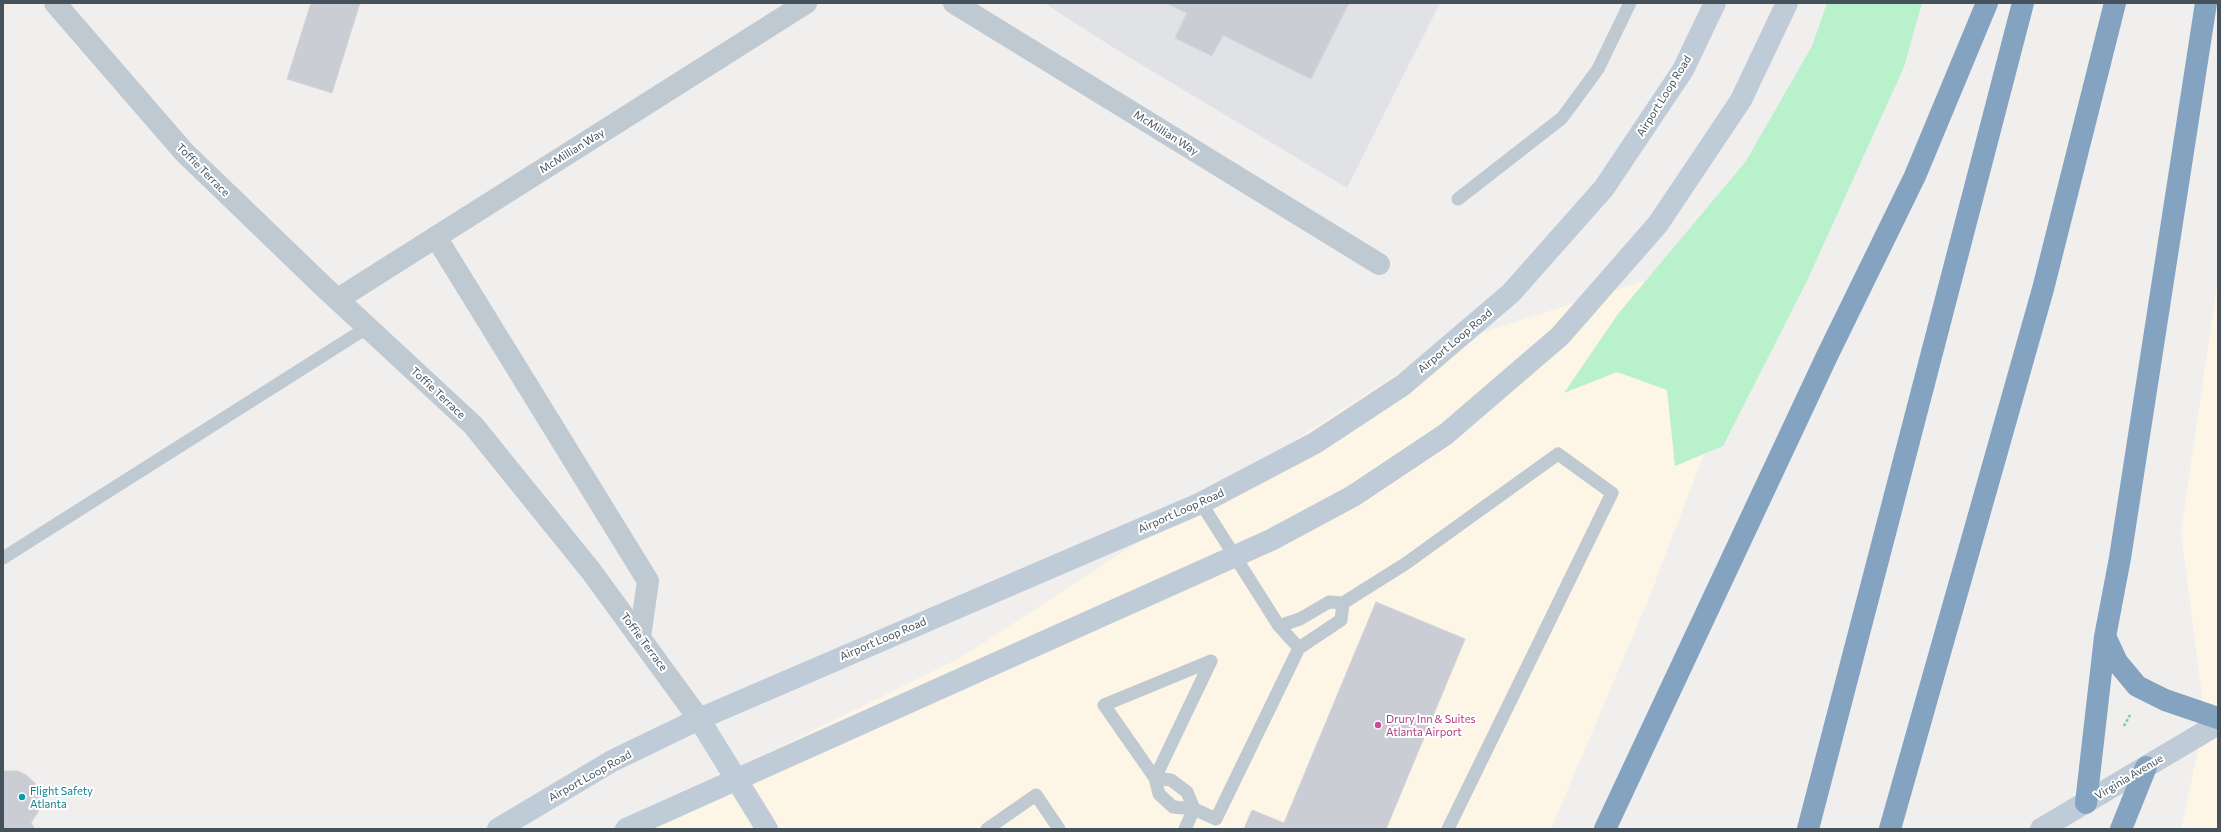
<!DOCTYPE html>
<html>
<head>
<meta charset="utf-8">
<style>
	body { margin:0 }
	#map { position:relative; width:2221px; height:832px; overflow:hidden; background:#f1eeee; font-family:Commissioner,sans-serif }
	canvas { display:block }
	.frame { position:absolute; inset:0; border:4px solid #45525c; pointer-events:none }
</style>
</head>
<body>
<div id="map">
<canvas width="2221" height="832"></canvas>
<div class="frame"></div>
</div>
<script>
const context = document.querySelector('canvas').getContext('2d');
context.lineJoin = 'round';
function fill(path, color) { context.fillStyle = color; context.fill(path, 'evenodd'); }
const shape = rows => new Path2D(rows.map(r => 'M' + r).join(''));
function strokePath(path, color, width, dash) { context.strokeStyle = color; context.lineWidth = width; context.lineCap = dash ? 'butt' : 'round'; context.setLineDash(dash || []); context.stroke(path); }
function write(font, color, halo, rows, align = 'center') {
  context.font = font + ' Commissioner,sans-serif'; context.lineWidth = 4; context.setLineDash([]); context.textBaseline = 'middle'; context.strokeStyle = halo; context.fillStyle = color; for (const [text, x, y, turn = 0] of rows) {
    context.save(); context.translate(x, y); context.rotate((+turn || 0) * Math.PI / 180); context.textAlign = isNaN(turn) ? turn : align; if (halo) context.strokeText(text, 0, 0); context.fillText(text, 0, 0); context.restore();
  }
}
const commercial = shape([
	[1788,235,1647,603,1551,829,614,829,960,658,1440,346],
	[2218,279,2218,829,2181,829,2205,719,2181,532]
]);
const airport = shape([
	[1044,3,1440,3,1347,188,1122,53]
]);
const green = shape([
	[1827,3,1922,3,1904,67,1807,281,1723,446,1675,466,1667,390,1617,372,1564,393,1618,314,1746,161,1812,46]
]);
const building = shape([
	[311,3,360,3,332,93,287,79,311,3],
	[1166,3,1349,3,1311,79,1223,35,1212,56,1175,38,1187,13,1166,3],
	[1376,602,1465,639,1386,829,1244,829,1252,810,1284,823,1376,602],
	[3,771,18,771,26,775,35,783,41,800,38,812,31,823,35,829,3,829,3,771]
]);
const path = shape([
	[2124,726,2130,715]
]);
const service = shape([
	[1458,199,1562,118,1598,69,1630,3],
	[1201,503,1279,626,1299,648],
	[3,558,368,327],
	[1279,626,1300,619,1329,602,1343,603,1405,564,1558,454,1612,493,1448,829],
	[1211,661,1104,705,1155,778,1159,794,1173,807,1194,809,1216,819,1299,648,1341,620,1343,603],
	[1155,778,1211,661],
	[1155,778,1171,780,1187,792,1194,809,1185,829],
	[987,829,1036,795,1059,829]
]);
const minor = shape([
	[954,3,1379,264],
	[338,299,806,3]
]);
const tertiary = shape([
	[55,3,184,152,324,287,473,425,591,571,699,719],
	[436,237,648,581,640,637]
]);
const secondary = shape([
	[699,719,767,829],
	[498,829,612,761,699,719,1201,503,1315,443,1403,385,1511,293,1604,188,1683,70,1715,3],
	[626,829,1271,540,1353,496,1446,434,1560,336,1658,224,1741,100,1787,3],
	[2041,829,2218,724]
]);
const motorway = shape([
	[2106,638,2117,662,2137,686,2165,700,2218,718],
	[2086,803,2105,637,2120,558,2206,3],
	[1605,829,1827,356,1915,176,1987,3],
	[1808,829,2023,3],
	[1890,829,2043,289,2115,3],
	[2121,829,2146,767]
]);
const markers = [
	[1378,725,4,"#d1479c"],
	[22,797,4,"#0f9aa8"]
];
const streetNames = [
	["Airport Loop Road",1664,96,-58],
	["McMillian Way",1166,133,32],
	["McMillian Way",572,151,-32],
	["Toffie Terrace",203,170,45],
	["Airport Loop Road",1455,341,-40],
	["Toffie Terrace",438,393,43],
	["Airport Loop Road",1181,511,-24],
	["Airport Loop Road",883,639,-23],
	["Toffie Terrace",644,642,53],
	["Airport Loop Road",590,776,-29],
	["Virginia Avenue",2129,777,-31]
];
const hotelNames = [
	["Drury Inn & Suites",1386,719],
	["Atlanta Airport",1386,732]
];
const cultureNames = [
	["Flight Safety",30,791],
	["Atlanta",30,804]
];
fill(commercial, '#fdf5e6');
fill(airport, '#e0e2e6');
fill(green, '#baf1cd');
fill(building, '#cacdd3');
strokePath(building, '#d2d4da', 1);
strokePath(path, '#70d19d', 2.5, [3, 2]);
strokePath(service, '#bec9d1', 13);
strokePath(minor, '#bec9d1', 22);
strokePath(tertiary, '#bec9d1', 22);
strokePath(secondary, '#bfccd8', 22);
strokePath(motorway, '#83a3c0', 22);
for (const [x, y, r, color] of markers) { const dot = new Path2D(); dot.arc(x, y, r, 0, 2 * Math.PI); context.fillStyle = color; context.fill(dot); strokePath(dot, '#fff', 1.5); }
write('11px', '#45525c', '#fff', streetNames);
write('11px', '#b23c85', '#fff', hotelNames, 'left');
write('11px', '#0d838f', '#fff', cultureNames, 'left');
</script>
</body>
</html>
